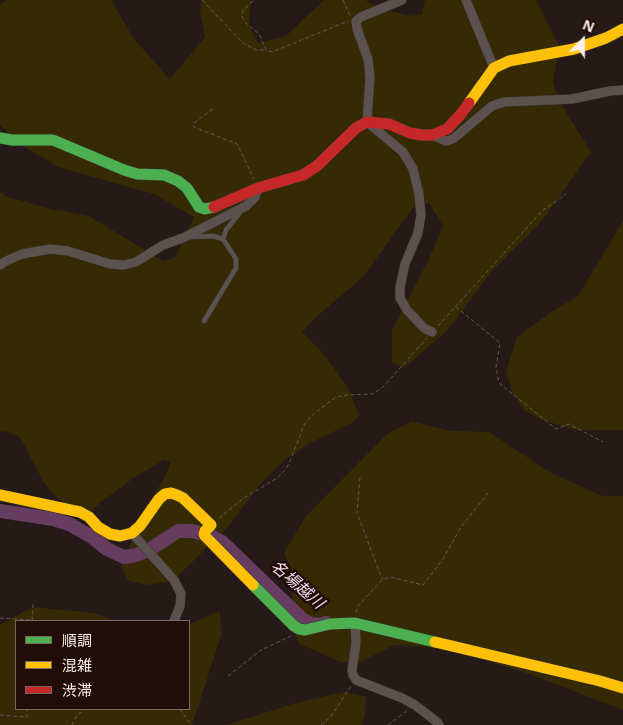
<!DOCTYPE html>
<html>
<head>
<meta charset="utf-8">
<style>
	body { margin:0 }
	#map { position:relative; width:623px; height:725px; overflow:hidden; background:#251a17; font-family:"Noto Sans","Noto Sans JP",sans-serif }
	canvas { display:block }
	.legend { position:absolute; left:15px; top:620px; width:175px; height:90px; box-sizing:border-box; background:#210c08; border:1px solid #796763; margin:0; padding:6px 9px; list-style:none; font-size:15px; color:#feefeb }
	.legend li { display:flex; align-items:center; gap:10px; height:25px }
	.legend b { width:25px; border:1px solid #796763 }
	.north { position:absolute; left:558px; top:15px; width:50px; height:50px; -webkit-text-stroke:4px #210c08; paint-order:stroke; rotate:22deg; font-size:14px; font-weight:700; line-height:20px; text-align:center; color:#feefeb }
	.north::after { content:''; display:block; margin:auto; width:18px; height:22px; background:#feefeb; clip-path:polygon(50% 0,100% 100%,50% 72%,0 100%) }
</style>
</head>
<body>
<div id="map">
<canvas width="623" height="725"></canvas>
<ul class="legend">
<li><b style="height:6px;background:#4caf50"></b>順調</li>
<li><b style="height:6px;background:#ffc107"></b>混雑</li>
<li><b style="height:6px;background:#c62828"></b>渋滞</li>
</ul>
<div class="north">N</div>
</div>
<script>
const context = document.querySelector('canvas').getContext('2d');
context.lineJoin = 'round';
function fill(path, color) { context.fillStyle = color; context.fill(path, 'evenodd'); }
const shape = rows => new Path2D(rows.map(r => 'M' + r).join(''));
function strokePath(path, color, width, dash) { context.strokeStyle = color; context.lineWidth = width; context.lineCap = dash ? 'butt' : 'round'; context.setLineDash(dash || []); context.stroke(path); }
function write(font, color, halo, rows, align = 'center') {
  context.font = font + ' "Noto Sans","Noto Sans JP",sans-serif'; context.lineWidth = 5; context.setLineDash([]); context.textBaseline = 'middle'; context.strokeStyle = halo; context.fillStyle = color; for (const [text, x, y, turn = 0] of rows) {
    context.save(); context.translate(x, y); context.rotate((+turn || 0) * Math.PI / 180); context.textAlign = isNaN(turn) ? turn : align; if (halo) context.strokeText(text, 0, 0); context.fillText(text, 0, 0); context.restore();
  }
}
const green = shape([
	[7,0,111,0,134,39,170,79,205,37,200,13,202,0,251,0,249,26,258,43,286,36,324,0,365,0,383,9,409,16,422,14,425,0,536,0,559,46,553,83,563,107,591,152,542,221,491,272,447,331,404,368,392,363,392,330,428,261,443,226,429,203,413,208,363,277,315,318,302,332,322,352,347,386,359,414,354,422,310,443,283,461,256,489,229,526,173,581,146,585,127,580,121,566,142,518,167,472,171,462,164,460,139,474,101,502,90,512,71,509,52,493,43,481,20,437,8,432,0,431,0,192,5,196,51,209,89,216,163,261,175,258,194,217,154,194,58,167,20,144,0,125,0,4],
	[623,221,623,430,576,430,542,420,524,410,513,394,506,371,517,337,554,310,578,296],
	[412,421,451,431,489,432,553,474,603,496,623,496,623,710,532,675,465,654,425,647,394,645,359,663,340,662,298,643,294,629,291,572,284,553,306,516,387,434],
	[32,607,94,613,115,621,16,621,16,709,189,709,189,624,220,611,222,633,192,725,0,725,0,625],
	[345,692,366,697,365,714,362,725,226,725,299,702]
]);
const river = shape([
	[0,511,53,519,69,524,92,537,107,549,124,557,136,555,149,550,178,531,192,531,208,535,222,542,303,620,311,624,320,625,326,623]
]);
const path = shape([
	[202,0,243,43,256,50,266,50],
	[343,0,350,16],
	[253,1,243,10,242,16,246,23,259,34,266,50,272,52,348,21],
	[213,109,194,123,194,127,237,144,254,179],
	[456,307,500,343,496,367,499,383,556,429,569,424,603,442],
	[438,326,542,211,566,194],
	[360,478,357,513,382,579],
	[219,518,244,498,277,478,286,469,291,459,304,425,311,416,336,397,346,395,372,394,382,388,427,338],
	[356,613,358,606,382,580,390,577,423,585,443,559,461,527,488,493],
	[0,618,32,620],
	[32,621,33,604],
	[228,676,261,650,291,636],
	[180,709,191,725],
	[0,715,27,717,27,709],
	[72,725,77,715,86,709],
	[321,725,332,715,351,686],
	[388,725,408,710]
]);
const lane = shape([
	[190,237,213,236,223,239],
	[204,321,236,268,236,259,223,239,226,230,242,210]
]);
const street = shape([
	[402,0,361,17,356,21,357,29,368,59,370,77,367,122,403,152,413,169,419,194,421,215,418,233,405,264,400,287,400,298,407,310,424,328,432,332],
	[466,0,494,68],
	[432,135,446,141,453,139,492,106,504,102,572,99,610,91,623,90],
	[0,265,6,261,22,254,50,249,68,251,110,264,124,265,136,262,163,245,183,238,246,206,255,197,258,188],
	[132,533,174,580,181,594,180,606,174,621],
	[355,623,356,643,352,670,353,675,356,680,402,698,415,705,437,722,439,725]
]);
const fast = shape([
	[0,138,12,140,53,140,124,170,137,174,164,175,178,181,187,188,199,207,205,209,214,207],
	[253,585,294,626,299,629,305,630,330,624,355,623,435,642]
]);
const slow = shape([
	[469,103,494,68,509,61,574,49,606,38,623,29],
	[0,495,80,512,89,517,98,527,110,534,120,536,132,533,140,526,159,499,165,494,171,493,177,495,183,498,211,525,205,531,204,534,205,536,253,585],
	[435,642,600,681,623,688]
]);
const jam = shape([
	[214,207,258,188,303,175,317,166,356,128,367,122,389,124,410,133,422,135,432,135,447,129,461,114,469,103]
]);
const waterNames = [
	["名場越川",297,585,41]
];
fill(green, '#352a03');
strokePath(river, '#663c60', 14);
strokePath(lane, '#3c3431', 5.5);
strokePath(street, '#3c3431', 10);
strokePath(fast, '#3c3431', 12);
strokePath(slow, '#3c3431', 12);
strokePath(jam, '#3c3431', 12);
strokePath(path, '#5f5755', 1, [4, 2.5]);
strokePath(lane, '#5b514f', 4.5);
strokePath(street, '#5b514f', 9);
strokePath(fast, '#4caf50', 11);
strokePath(slow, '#ffc107', 11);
strokePath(jam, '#c62828', 11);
write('italic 16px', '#f6d9f1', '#210c08', waterNames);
</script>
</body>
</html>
